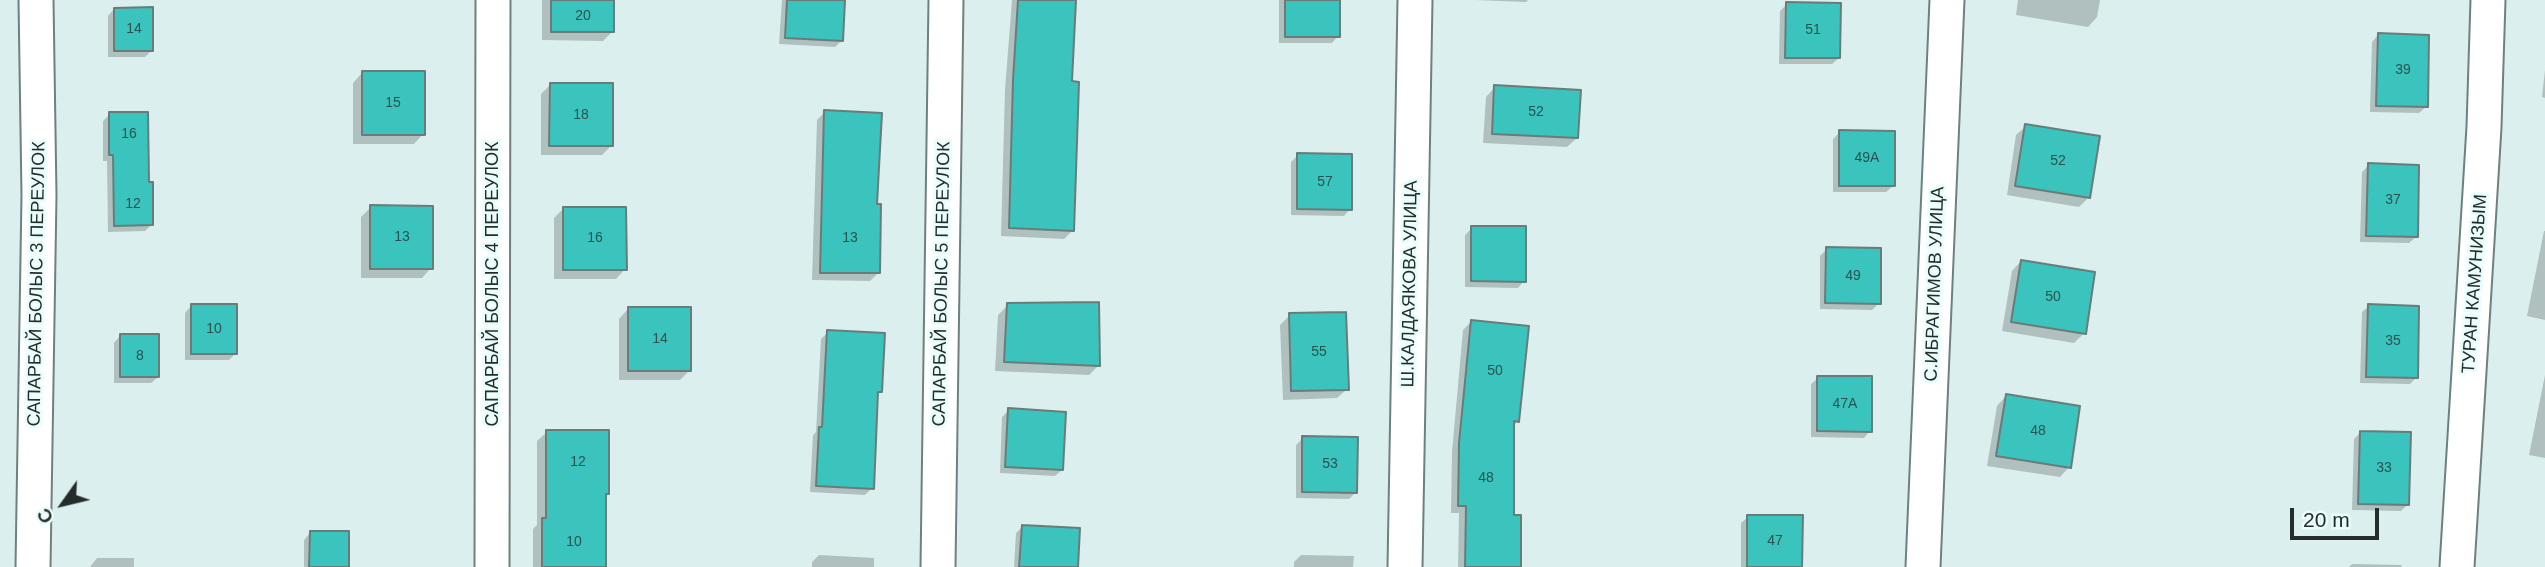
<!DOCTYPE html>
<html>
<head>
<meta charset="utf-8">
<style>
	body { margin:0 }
	#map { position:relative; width:2545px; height:567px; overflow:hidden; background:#dbf0ee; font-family:Arial,sans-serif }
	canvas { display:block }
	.north { position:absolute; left:28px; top:469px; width:70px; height:70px; -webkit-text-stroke:5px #e9fdfb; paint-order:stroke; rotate:236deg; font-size:19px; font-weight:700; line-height:28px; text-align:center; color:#252d2c }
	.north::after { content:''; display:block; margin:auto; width:24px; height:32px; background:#252d2c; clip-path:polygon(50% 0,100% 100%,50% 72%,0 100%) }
	.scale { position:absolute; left:2290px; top:508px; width:89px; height:32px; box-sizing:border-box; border:4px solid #252d2c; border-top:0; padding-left:9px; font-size:21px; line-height:24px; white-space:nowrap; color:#252d2c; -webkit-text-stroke:5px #e9fdfb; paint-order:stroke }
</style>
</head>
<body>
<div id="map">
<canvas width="2545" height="567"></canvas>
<div class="north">С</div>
<div class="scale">20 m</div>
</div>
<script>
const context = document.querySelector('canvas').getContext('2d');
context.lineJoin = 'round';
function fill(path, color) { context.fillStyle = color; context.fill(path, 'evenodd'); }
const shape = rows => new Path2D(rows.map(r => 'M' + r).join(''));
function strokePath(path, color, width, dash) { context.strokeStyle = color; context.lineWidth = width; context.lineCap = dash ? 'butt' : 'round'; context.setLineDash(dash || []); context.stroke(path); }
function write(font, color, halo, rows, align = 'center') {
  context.font = font + ' Arial,sans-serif'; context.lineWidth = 6; context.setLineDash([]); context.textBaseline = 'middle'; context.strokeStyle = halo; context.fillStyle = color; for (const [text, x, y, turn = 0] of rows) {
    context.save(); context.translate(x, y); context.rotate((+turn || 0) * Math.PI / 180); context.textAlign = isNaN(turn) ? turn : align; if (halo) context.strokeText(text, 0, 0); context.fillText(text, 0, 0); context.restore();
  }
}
const shadow = shape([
	[542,0,612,0,613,31,603,41,542,40],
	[782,0,844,0,842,40,835,47,779,44],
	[1012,0,1075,0,1070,83,1073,230,1064,239,1001,236,1005,90],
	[1279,0,1339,0,1338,36,1332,43,1279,43],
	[1474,0,1528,0,1526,2],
	[2018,0,2100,0,2097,17,2088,27,2016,15],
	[1787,4,1839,58,1832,64,1779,64,1780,11],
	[114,9,152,50,145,57,108,57,108,16],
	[2378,35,2426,107,2419,113,2370,112,2372,42],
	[2545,70,2545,98,2542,97],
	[362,73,423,134,414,144,353,144,353,83],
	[550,85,611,146,602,155,541,155,541,94],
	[1495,87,1577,138,1567,147,1483,143,1486,97],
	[825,112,878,273,870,281,812,280,817,120],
	[110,114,147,184,151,225,145,231,108,232,107,161,103,161,103,121],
	[2026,126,2089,197,2079,207,2007,195,2016,135],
	[1840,132,1893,186,1886,192,1833,192,1833,139],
	[1298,155,1350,209,1344,216,1291,215,1291,162],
	[2369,165,2416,237,2409,243,2360,242,2362,172],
	[371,207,431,268,422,278,361,278,361,217],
	[564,208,625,269,616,279,554,279,554,218],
	[1472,228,1524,281,1518,288,1465,287,1465,235],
	[2544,231,2545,231,2545,320,2527,316],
	[1827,249,1879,303,1872,310,1820,309,1820,256],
	[2021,261,2084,333,2074,343,2002,331,2012,271],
	[1008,305,1099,365,1089,375,995,371,998,315],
	[191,306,236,353,229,360,185,360,185,313],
	[2369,306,2416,378,2410,384,2360,383,2362,312],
	[628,309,690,370,680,380,619,380,619,319],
	[1290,315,1347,389,1337,398,1283,400,1280,325],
	[1471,322,1518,421,1513,426,1512,517,1519,567,1458,567,1459,513,1451,513,1452,452,1463,330],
	[828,332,880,392,877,395,872,488,865,495,810,492,813,435,816,432,821,339],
	[120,336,158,377,151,383,114,383,114,343],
	[2545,375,2545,458,2529,455],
	[1818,378,1870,431,1864,438,1811,437,1811,384],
	[2006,396,2069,467,2060,477,1987,466,1997,406],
	[1009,410,1062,470,1055,476,1000,473,1002,417],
	[547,432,607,493,604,496,604,567,533,567,533,529,537,525,537,441],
	[2360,433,2408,504,2401,511,2352,510,2354,439],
	[1303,438,1356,492,1349,499,1296,498,1296,445],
	[1748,517,1801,567,1741,567,1741,523],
	[1022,527,1076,567,1014,567,1016,533],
	[310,533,347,567,304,567,304,540],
	[819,555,874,558,874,567,812,567,812,562],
	[1301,555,1354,556,1353,567,1294,567,1294,562],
	[97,558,134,558,134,567,90,567],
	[2352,564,2402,565,2401,567,2349,567]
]);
const building = shape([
	[551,0,614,0,614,32,551,32,551,0],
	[787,0,845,0,843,41,785,38,787,0],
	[1018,0,1076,0,1072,81,1079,82,1074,231,1009,228,1013,80,1018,0],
	[1285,0,1340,0,1340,37,1285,37,1285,0],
	[1786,2,1841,3,1840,58,1785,58,1786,2],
	[153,7,153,51,114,51,114,8,153,7],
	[2378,33,2429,35,2428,107,2376,106,2378,33],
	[362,71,425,71,425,135,362,135,362,71],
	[550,83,613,83,613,146,549,146,550,83],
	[1494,85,1581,90,1578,138,1492,134,1494,85],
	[824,110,882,113,877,204,881,204,880,273,820,273,824,110],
	[109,112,148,112,149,182,153,182,153,225,114,226,113,155,109,155,109,112],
	[2025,124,2100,136,2090,198,2015,186,2025,124],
	[1839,130,1895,131,1895,186,1839,186,1839,130],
	[1297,153,1352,154,1352,210,1297,209,1297,153],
	[2368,163,2419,165,2418,237,2366,236,2368,163],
	[370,205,433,206,433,269,370,269,370,205],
	[563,207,626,207,627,270,563,270,563,207],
	[1471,226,1526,226,1526,282,1471,281,1471,226],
	[1826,247,1881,248,1881,304,1825,303,1826,247],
	[2021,260,2095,272,2086,334,2011,322,2021,260],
	[1099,302,1100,366,1004,362,1007,303,1099,302],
	[191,304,237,304,237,354,191,354,191,304],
	[2368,304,2419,306,2418,378,2366,377,2368,304],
	[628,307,691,307,691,371,628,371,628,307],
	[1346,312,1349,390,1291,391,1289,313,1346,312],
	[1471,320,1529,326,1519,422,1514,421,1514,515,1521,515,1521,567,1465,567,1466,506,1458,506,1459,443,1471,320],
	[827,330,885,333,882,392,878,392,874,489,816,486,819,427,822,427,827,330],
	[120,334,159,334,159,377,120,377,120,334],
	[1817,376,1872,376,1872,432,1817,431,1817,376],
	[2006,394,2080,406,2071,468,1996,456,2006,394],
	[1008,408,1066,412,1063,470,1005,467,1008,408],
	[546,430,609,430,609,494,606,494,606,567,542,567,542,518,546,518,546,430],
	[2360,431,2411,432,2409,505,2358,504,2360,431],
	[1302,436,1358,437,1357,493,1302,492,1302,436],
	[1747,515,1803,515,1802,567,1747,567,1747,515],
	[1022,525,1080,528,1078,567,1019,567,1022,525],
	[310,531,349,531,349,567,309,567,310,531]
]);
const minor = shape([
	[33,567,39,195,36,0],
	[492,567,493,0],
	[938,567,946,0],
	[1405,567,1415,0],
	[1923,567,1947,0],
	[2457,567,2484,127,2488,0]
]);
const numberNames = [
	["20",583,16],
	["14",134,29],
	["51",1813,30],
	["39",2403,70],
	["15",393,103],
	["52",1536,112],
	["18",581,115],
	["16",129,134],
	["49A",1867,158],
	["52",2058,161],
	["57",1325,182],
	["37",2393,200],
	["12",133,204],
	["13",402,237],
	["16",595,238],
	["13",850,238],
	["49",1853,276],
	["50",2053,297],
	["10",214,329],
	["14",660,339],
	["35",2393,341],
	["55",1319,352],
	["8",140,356],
	["50",1495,371],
	["47A",1845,404],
	["48",2038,431],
	["12",578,462],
	["53",1330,464],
	["33",2384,468],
	["48",1486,478],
	["47",1775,541],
	["10",574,542]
];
const streetNames = [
	["САПАРБАЙ БОЛЫС 3 ПЕРЕУЛОК",37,284,-89],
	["САПАРБАЙ БОЛЫС 4 ПЕРЕУЛОК",493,284,-90],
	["САПАРБАЙ БОЛЫС 5 ПЕРЕУЛОК",942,284,-89],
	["Ш.КАЛДАЯКОВА УЛИЦА",1410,284,-89],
	["С.ИБРАГИМОВ УЛИЦА",1935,284,-88],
	["ТУРАН КАМУНИЗЫМ",2475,284,-86]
];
fill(shadow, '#0003');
fill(building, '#3ac4bd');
strokePath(building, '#6a7c7a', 2);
strokePath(minor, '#6e807f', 37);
strokePath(minor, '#fff', 33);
write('14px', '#2a5350', null, numberNames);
write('18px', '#252d2c', '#e9fdfb', streetNames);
</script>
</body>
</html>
